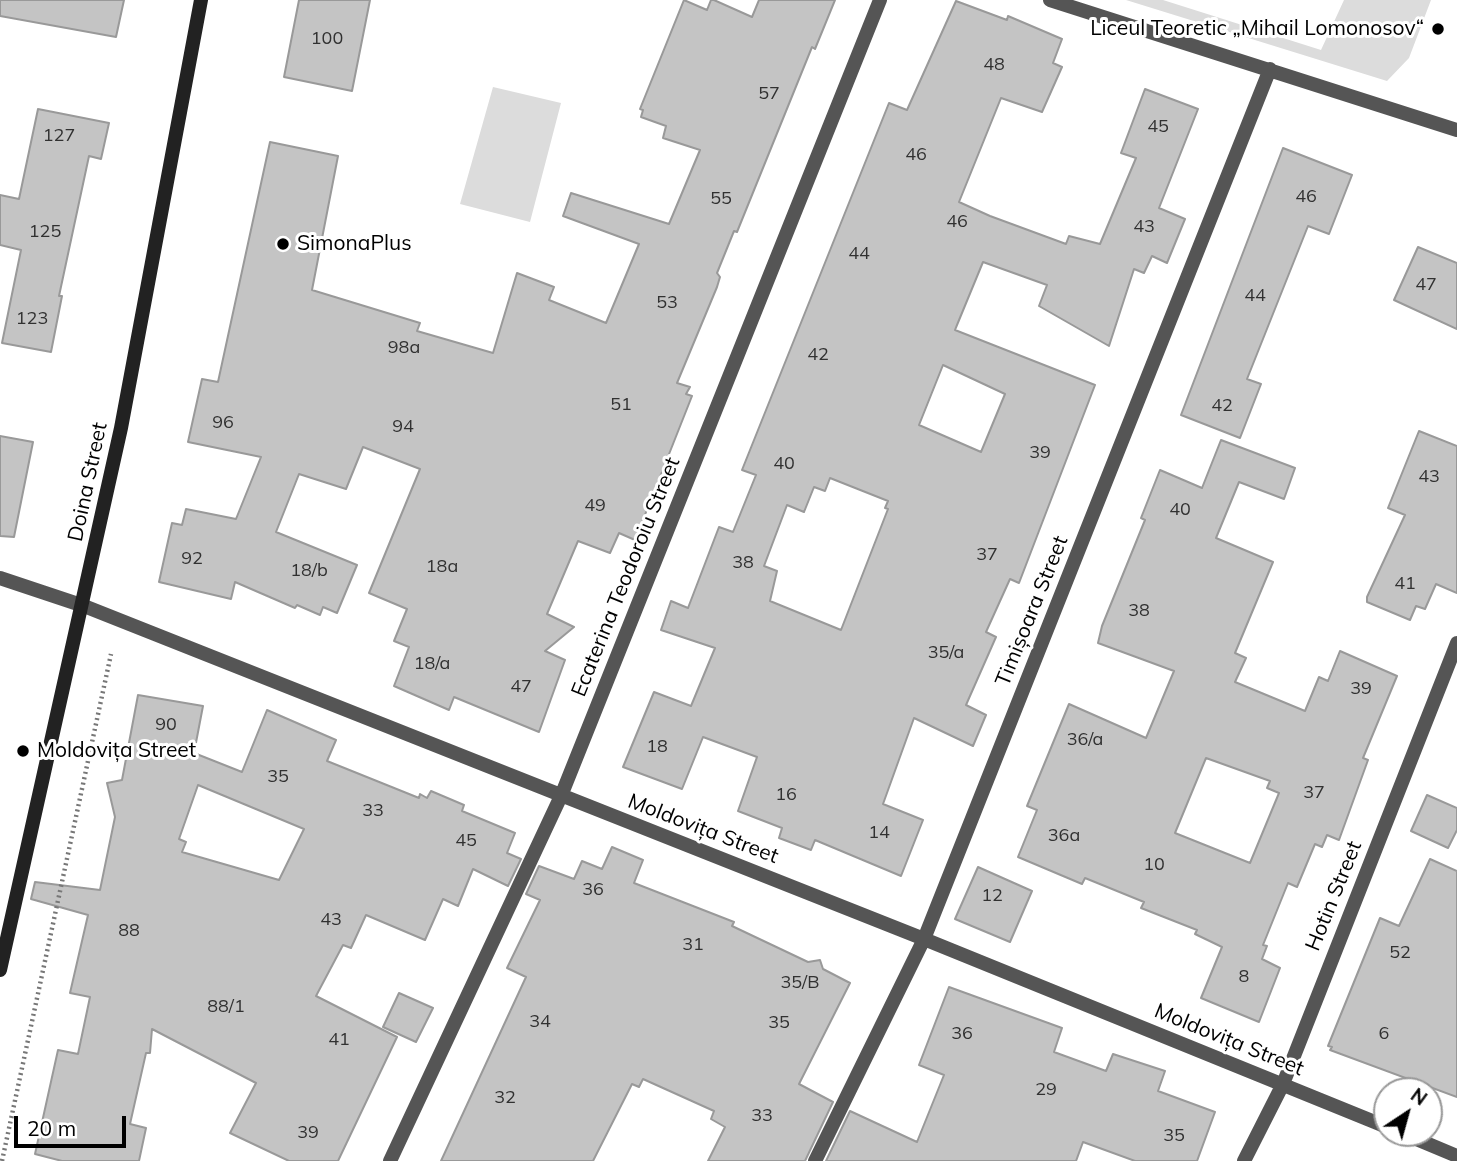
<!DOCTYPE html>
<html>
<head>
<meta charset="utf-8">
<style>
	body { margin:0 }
	#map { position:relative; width:1457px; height:1161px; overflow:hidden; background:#fff; font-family:Mulish,sans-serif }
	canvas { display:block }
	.north { position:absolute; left:1373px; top:1077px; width:70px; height:70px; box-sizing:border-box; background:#fff; border:2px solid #999; border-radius:50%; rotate:36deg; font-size:19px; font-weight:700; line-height:28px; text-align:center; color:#000 }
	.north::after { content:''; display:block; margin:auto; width:24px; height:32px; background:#000; clip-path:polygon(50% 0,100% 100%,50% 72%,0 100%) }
	.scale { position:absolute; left:14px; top:1116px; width:112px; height:32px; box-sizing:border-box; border:4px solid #000; border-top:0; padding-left:9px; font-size:21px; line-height:24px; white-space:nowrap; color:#000; -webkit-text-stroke:5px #fff; paint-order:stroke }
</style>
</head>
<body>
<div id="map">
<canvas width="1457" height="1161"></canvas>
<div class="north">N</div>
<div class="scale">20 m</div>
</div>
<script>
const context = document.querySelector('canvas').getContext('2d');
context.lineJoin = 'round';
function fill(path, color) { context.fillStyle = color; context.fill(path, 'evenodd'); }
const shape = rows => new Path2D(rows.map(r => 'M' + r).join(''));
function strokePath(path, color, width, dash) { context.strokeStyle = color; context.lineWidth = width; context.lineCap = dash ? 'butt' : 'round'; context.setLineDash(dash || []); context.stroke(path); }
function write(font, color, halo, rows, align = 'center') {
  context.font = font + ' Mulish,sans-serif'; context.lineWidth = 6; context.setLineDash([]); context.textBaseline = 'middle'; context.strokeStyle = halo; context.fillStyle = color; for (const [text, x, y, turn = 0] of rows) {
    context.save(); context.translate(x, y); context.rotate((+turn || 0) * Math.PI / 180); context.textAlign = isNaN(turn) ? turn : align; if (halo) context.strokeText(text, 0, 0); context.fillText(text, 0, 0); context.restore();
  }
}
const green = shape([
	[1126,0,1163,0,1321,50,1344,0,1431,0,1409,58,1387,81],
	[493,87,561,103,530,222,460,204]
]);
const building = shape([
	[0,0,124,0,116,37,0,16,0,0],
	[299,0,370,0,352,91,284,77,299,0],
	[684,0,707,10,711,0,714,0,752,17,759,0,835,0,815,49,812,47,737,232,734,231,717,273,720,277,717,287,677,383,690,387,686,394,692,396,635,540,619,533,610,553,578,541,547,614,574,627,545,651,565,660,539,732,454,697,449,710,394,686,409,647,394,641,407,609,369,593,420,469,363,447,346,489,299,474,276,532,357,565,337,613,323,607,320,615,297,605,295,608,235,582,231,599,159,582,172,523,182,525,186,509,236,519,261,457,188,442,202,379,218,382,270,142,338,156,312,290,420,323,417,331,493,353,517,273,554,287,549,300,606,323,639,244,563,216,571,193,669,224,700,150,663,138,666,126,641,117,643,110,640,109,684,0],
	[956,1,1007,20,1008,16,1062,39,1053,63,1062,67,1042,112,1001,98,959,202,990,216,1066,244,1069,236,1100,244,1136,158,1121,153,1145,89,1198,109,1159,208,1185,219,1167,263,1152,256,1144,273,1134,269,1109,346,1039,306,1047,285,983,262,957,325,955,330,1095,385,1019,583,1010,579,986,632,996,637,966,705,986,715,973,746,914,718,883,804,923,820,901,876,815,840,811,850,779,838,782,828,738,811,757,757,703,737,682,789,623,767,654,692,691,706,715,648,661,630,671,601,688,608,719,527,733,532,756,475,742,470,889,103,907,110,956,1],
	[943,365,1005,394,981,452,919,425,943,365],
	[830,478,888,501,885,508,888,509,841,630,770,601,777,571,764,566,787,505,804,512,814,487,825,491,830,478],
	[38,109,109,123,101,159,89,156,59,296,62,296,51,352,2,343,21,250,0,245,0,195,19,199,38,109],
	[1283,148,1352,175,1329,234,1308,226,1247,379,1261,384,1240,438,1181,415,1283,148],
	[1418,247,1457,263,1457,329,1394,300,1418,247],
	[1419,431,1457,446,1457,593,1436,584,1425,609,1416,606,1410,620,1367,602,1367,597,1405,515,1388,508,1419,431],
	[0,436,33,442,14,537,0,536,0,436],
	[1221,440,1295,468,1284,499,1239,482,1216,538,1273,562,1235,653,1246,658,1235,682,1305,711,1319,677,1328,681,1340,651,1397,676,1363,758,1368,760,1339,840,1327,835,1322,847,1315,844,1297,887,1288,883,1263,945,1267,946,1262,959,1280,968,1259,1022,1201,998,1222,947,1195,934,1197,930,1141,908,1144,902,1085,878,1082,884,1018,857,1037,810,1027,806,1069,704,1146,738,1174,671,1098,643,1102,626,1145,520,1141,518,1160,470,1202,488,1221,440],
	[1206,758,1270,781,1267,788,1279,793,1250,863,1175,833,1206,758],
	[138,695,203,706,194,753,242,772,267,710,336,740,327,761,419,798,420,794,427,798,431,791,464,805,462,811,515,833,507,853,521,859,508,886,473,869,458,906,443,899,425,940,366,915,351,948,343,945,316,996,397,1037,338,1161,289,1161,230,1133,256,1083,152,1029,150,1053,146,1053,130,1124,146,1128,139,1161,62,1161,35,1154,58,1050,78,1054,90,997,70,993,88,915,31,899,35,882,100,890,115,817,107,783,122,780,138,695],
	[198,785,304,829,279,880,182,852,186,842,179,839,198,785],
	[1427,795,1457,808,1457,830,1448,848,1411,831,1427,795],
	[612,847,643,860,634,883,734,922,732,926,808,962,820,960,823,969,850,983,799,1084,833,1102,805,1161,708,1161,725,1127,711,1119,714,1111,643,1079,639,1087,632,1084,593,1161,441,1161,526,977,507,968,540,900,526,894,539,866,574,879,582,861,602,869,612,847],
	[1430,859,1457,871,1457,1097,1330,1050,1332,1047,1328,1046,1380,918,1399,926,1430,859],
	[978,867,1032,891,1010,942,955,919,978,867],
	[949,987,1062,1028,1054,1052,1106,1071,1113,1054,1165,1071,1158,1091,1215,1112,1197,1161,1135,1161,1083,1142,1076,1161,826,1161,850,1111,917,1142,944,1075,919,1065,949,987],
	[399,993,433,1008,416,1042,383,1027,399,993]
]);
const path = shape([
	[2,1161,111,654]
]);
const minor = shape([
	[1050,0,1457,130],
	[0,578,84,606,924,939,1387,1127],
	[1402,1133,1457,1156],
	[390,1161,561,796,880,0],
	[815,1161,924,939,1270,69],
	[1244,1161,1283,1084,1457,643]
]);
const secondary = shape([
	[0,970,121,428,201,0]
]);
const markers = [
	[1438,29,7,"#000"],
	[283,244,7,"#000"],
	[23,751,7,"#000"]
];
const numberNames = [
	["100",327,39],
	["48",994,65],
	["57",769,94],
	["45",1158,127],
	["127",59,136],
	["46",916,155],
	["46",1306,197],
	["55",721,199],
	["46",957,222],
	["43",1144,227],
	["125",45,232],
	["44",859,254],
	["47",1426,285],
	["44",1255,296],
	["53",667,303],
	["123",32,319],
	["98a",404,348],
	["42",818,355],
	["51",621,405],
	["42",1222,406],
	["96",223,423],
	["94",403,427],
	["39",1040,453],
	["40",784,464],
	["43",1429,477],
	["49",595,506],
	["40",1180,510],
	["37",987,555],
	["92",192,559],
	["38",743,563],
	["18a",442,567],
	["18/b",309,571],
	["41",1405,584],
	["38",1139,611],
	["35/a",946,653],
	["18/a",432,664],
	["47",521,687],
	["39",1361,689],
	["90",166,725],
	["36/a",1085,740],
	["18",657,747],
	["35",278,777],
	["37",1314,793],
	["16",786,795],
	["33",373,811],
	["14",879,833],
	["36a",1064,836],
	["45",466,841],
	["10",1154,865],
	["36",593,890],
	["12",992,896],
	["43",331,920],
	["88",129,931],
	["31",693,945],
	["52",1400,953],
	["8",1244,977],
	["35/B",800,983],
	["88/1",226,1007],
	["34",540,1022],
	["35",779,1023],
	["36",962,1034],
	["6",1384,1034],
	["41",339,1040],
	["29",1046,1090],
	["32",505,1098],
	["33",762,1116],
	["39",308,1133],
	["35",1174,1136]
];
const poiNames = [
	["Liceul Teoretic „Mihail Lomonosov“",1424,29,"right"],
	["SimonaPlus",297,244],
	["Moldovița Street",37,751]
];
const streetNames = [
	["Doina Street",88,482,-78],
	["Ecaterina Teodoroiu Street",626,577,-68],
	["Timișoara Street",1032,611,-68],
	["Moldovița Street",703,829,21],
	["Hotin Street",1334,896,-68],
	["Moldovița Street",1229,1040,22]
];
fill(green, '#dcdcdc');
fill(building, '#c4c4c4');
strokePath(building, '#999', 2);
strokePath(path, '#777', 4.5, [2, 3.5]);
strokePath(minor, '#555', 14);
strokePath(secondary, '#222', 14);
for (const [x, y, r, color] of markers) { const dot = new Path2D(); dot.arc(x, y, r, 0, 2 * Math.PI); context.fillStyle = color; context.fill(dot); strokePath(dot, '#fff', 2.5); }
write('18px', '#313131', null, numberNames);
write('21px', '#000', '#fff', poiNames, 'left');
write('21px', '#000', '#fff', streetNames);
</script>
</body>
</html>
